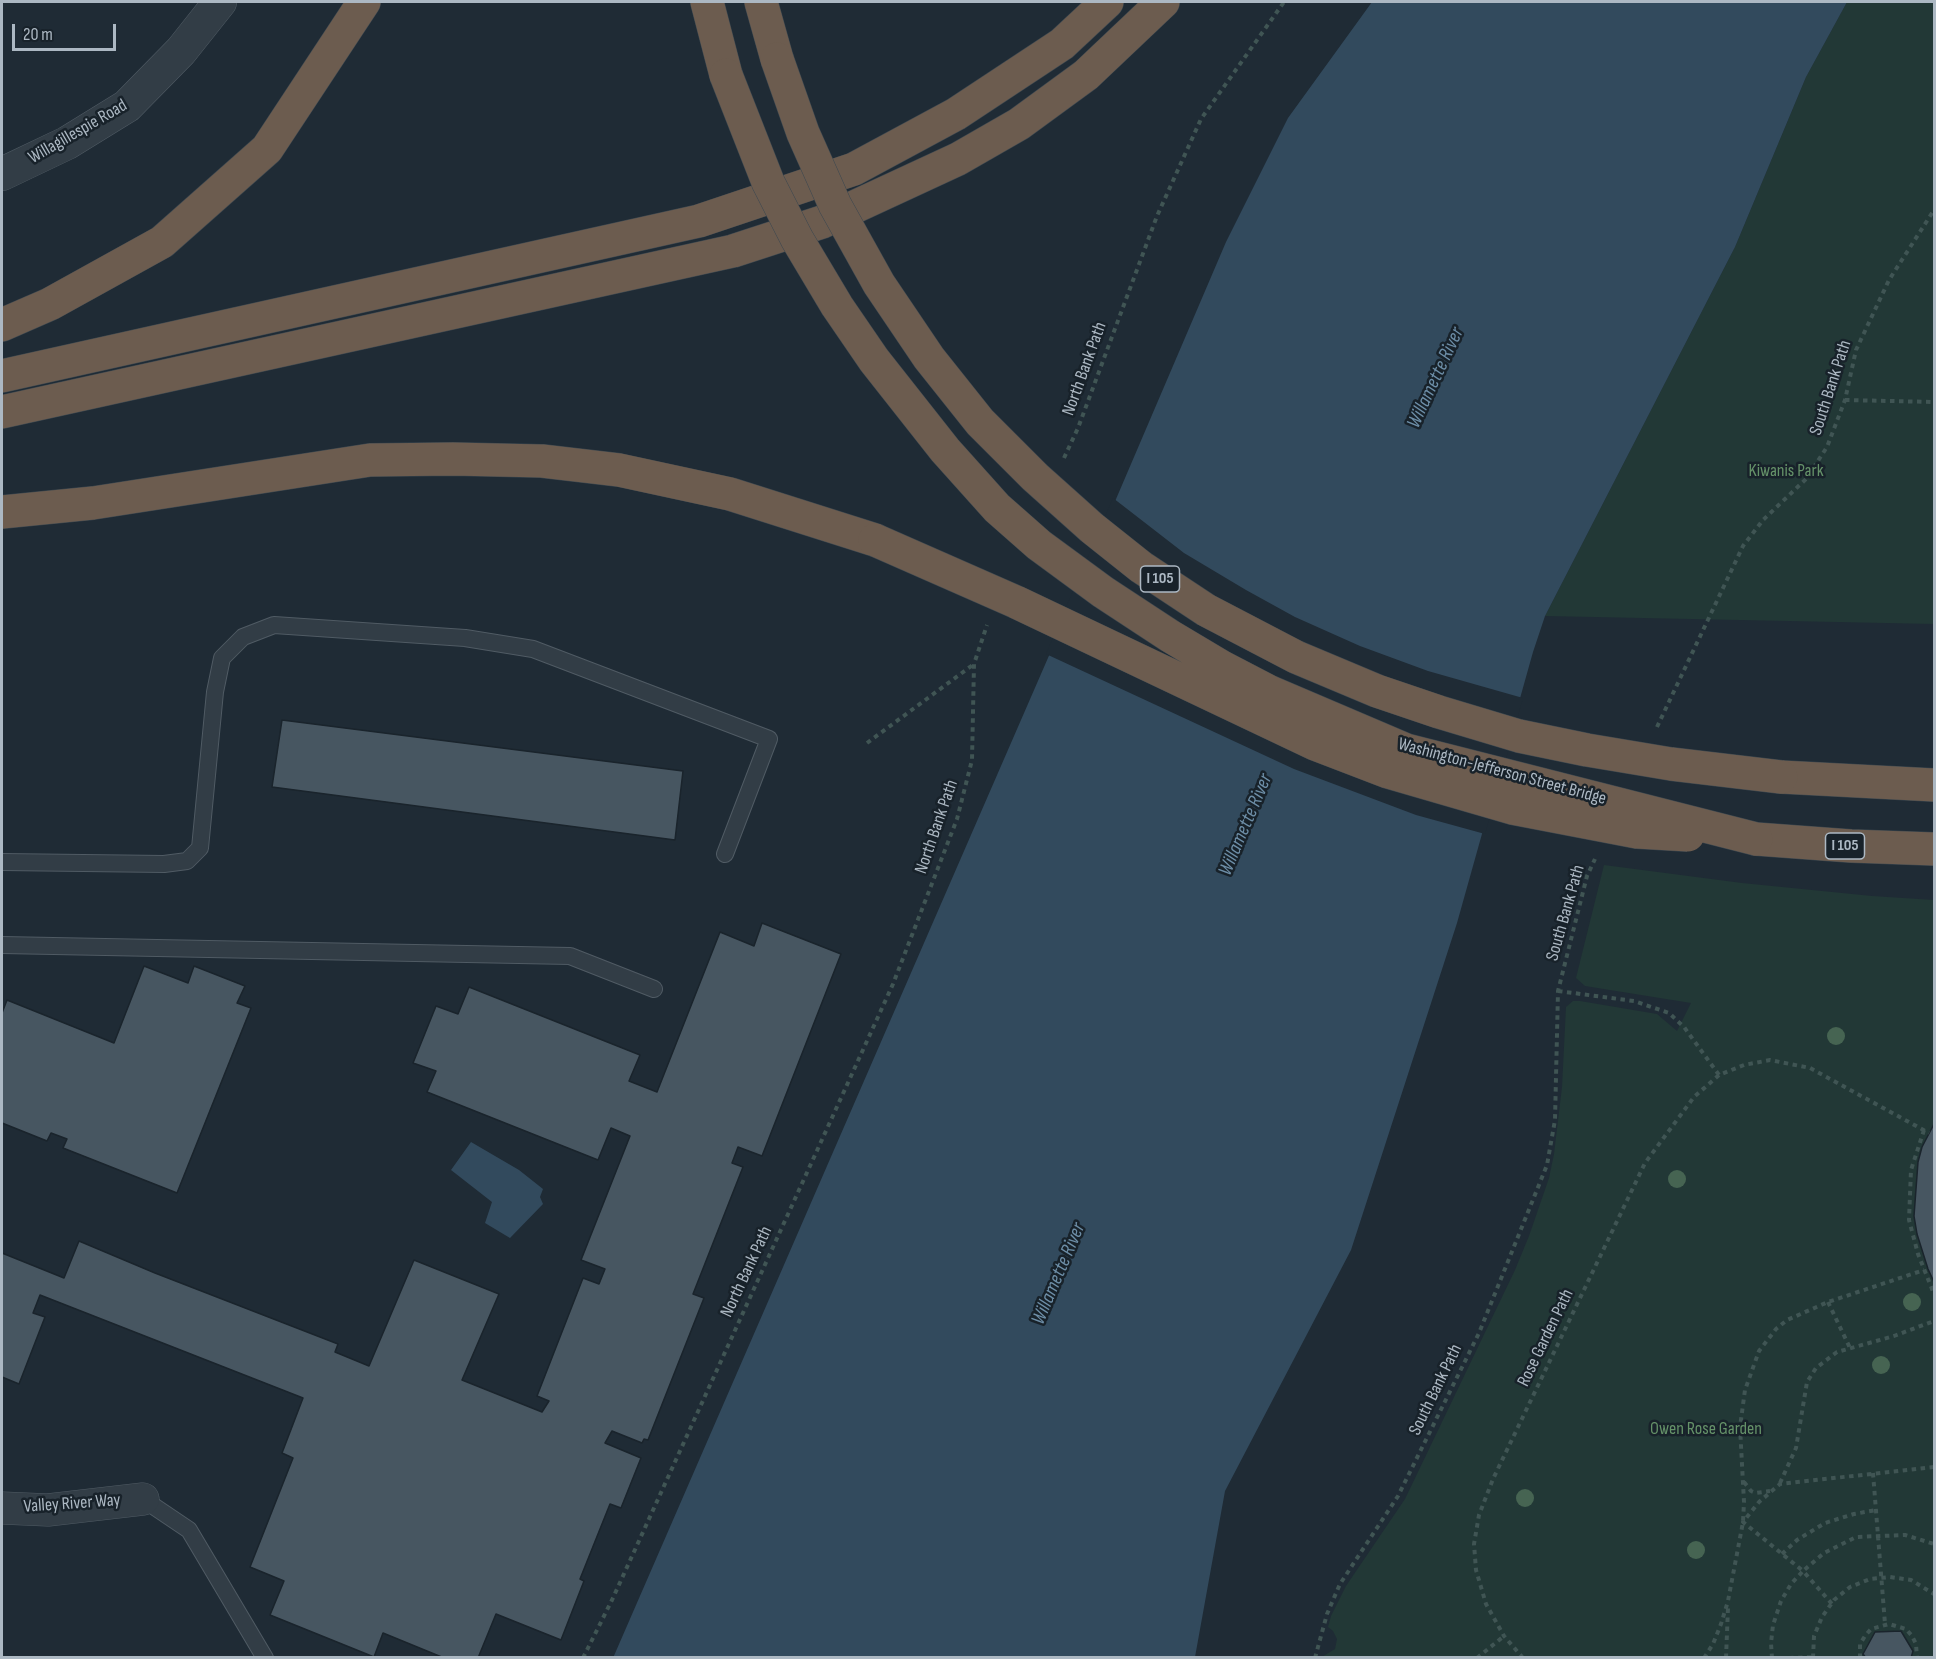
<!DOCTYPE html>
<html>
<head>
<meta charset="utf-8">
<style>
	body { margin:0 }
	#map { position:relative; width:1936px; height:1659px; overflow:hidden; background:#1f2b35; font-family:"Sofia Sans Condensed",sans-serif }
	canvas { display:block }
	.frame { position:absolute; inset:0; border:3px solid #acb8c3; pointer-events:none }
	.scale { position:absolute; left:12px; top:24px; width:104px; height:27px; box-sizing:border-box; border:3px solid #acb8c3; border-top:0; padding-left:8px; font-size:18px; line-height:21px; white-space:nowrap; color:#acb8c3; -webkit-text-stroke:4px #18222a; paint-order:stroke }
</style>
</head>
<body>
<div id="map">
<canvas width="1936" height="1659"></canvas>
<div class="frame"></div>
<div class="scale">20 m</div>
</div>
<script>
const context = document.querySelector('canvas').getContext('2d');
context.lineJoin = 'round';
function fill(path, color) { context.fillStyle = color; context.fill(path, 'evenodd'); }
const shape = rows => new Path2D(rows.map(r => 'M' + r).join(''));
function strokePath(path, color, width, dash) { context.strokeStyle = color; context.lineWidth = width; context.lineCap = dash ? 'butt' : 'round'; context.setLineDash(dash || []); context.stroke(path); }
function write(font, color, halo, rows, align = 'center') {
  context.font = font + ' "Sofia Sans Condensed",sans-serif'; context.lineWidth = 5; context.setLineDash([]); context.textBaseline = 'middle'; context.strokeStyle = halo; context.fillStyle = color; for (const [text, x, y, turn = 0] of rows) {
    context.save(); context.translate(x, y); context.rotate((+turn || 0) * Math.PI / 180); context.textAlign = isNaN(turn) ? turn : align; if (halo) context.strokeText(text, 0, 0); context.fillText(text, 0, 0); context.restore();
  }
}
const green = shape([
	[1847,2,1934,2,1934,624,1545,616,1735,247,1806,77],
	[1604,865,1742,883,1872,896,1934,900,1934,1657,1320,1658,1335,1649,1337,1639,1333,1631,1328,1627,1331,1616,1346,1586,1405,1499,1515,1270,1529,1236,1549,1178,1554,1154,1562,1087,1566,1007,1573,1001,1580,1001,1657,1014,1677,1031,1691,1003,1585,986,1576,978]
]);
const water = shape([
	[1372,2,1847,2,1806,77,1735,247,1545,616,1533,652,1457,923,1351,1250,1225,1491,1195,1657,613,1658,1051,651,1226,242,1288,118],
	[471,1142,519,1170,543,1189,540,1197,543,1204,510,1238,485,1223,492,1202,451,1170]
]);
const pier = shape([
	[1113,498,1184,553,1246,590,1295,617,1360,646,1428,671,1523,698,1485,834,1416,815,1294,769,1046,654]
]);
const building = shape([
	[282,720,683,771,675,840,272,787,282,720],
	[762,923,841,954,762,1156,738,1147,732,1163,743,1167,693,1294,704,1298,648,1440,644,1439,642,1443,612,1431,605,1443,641,1458,621,1508,610,1504,580,1579,584,1581,561,1640,496,1614,478,1658,444,1658,383,1633,374,1657,270,1615,284,1581,250,1567,293,1458,282,1453,303,1398,40,1295,33,1313,45,1317,19,1384,2,1377,2,1253,64,1278,79,1241,155,1273,338,1344,335,1352,369,1366,414,1260,499,1294,462,1380,542,1412,549,1401,537,1396,583,1278,599,1284,605,1269,581,1260,630,1136,611,1128,598,1160,427,1092,436,1071,413,1063,436,1006,458,1014,469,987,640,1055,629,1081,657,1092,720,932,754,946,762,923],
	[144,966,188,983,194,966,245,986,237,1003,251,1008,177,1193,63,1148,67,1139,51,1133,47,1141,2,1123,2,1013,7,1000,114,1043,144,966],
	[1934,1124,1934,1282,1928,1269,1917,1234,1914,1216,1918,1162,1922,1147,1934,1124],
	[1901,1631,1913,1651,1911,1658,1866,1658,1863,1654,1875,1632,1901,1631]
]);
const path = shape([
	[1845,400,1934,402],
	[1064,458,1078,428,1157,216,1201,119,1284,2],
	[1657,727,1743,546,1763,520,1806,479,1827,447,1845,400,1856,350,1889,280,1934,210],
	[867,743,974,664],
	[1558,991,1634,1001,1669,1013,1684,1027,1719,1075,1744,1065,1770,1060,1810,1068,1929,1133],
	[1924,1130,1911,1170,1909,1220,1918,1254,1934,1294],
	[1828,1302,1850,1348],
	[1934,1467,1780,1484,1759,1502,1743,1522,1803,1571,1824,1553,1856,1537,1905,1535,1934,1544],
	[1873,1473,1885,1624],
	[1744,1482,1751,1491,1756,1493,1770,1491],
	[1780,1483,1796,1448,1807,1382,1816,1368,1837,1352,1894,1336,1934,1321],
	[1782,1554,1797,1540,1825,1523,1854,1514,1876,1510],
	[583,1658,612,1600,893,984,957,819,972,760,974,664,987,625],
	[1315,1658,1327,1614,1340,1584,1398,1496,1479,1333,1547,1165,1555,1120,1558,991,1587,876,1595,859],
	[1477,1658,1504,1636],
	[1523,1658,1504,1636,1486,1604,1476,1570,1474,1544,1479,1515,1493,1479,1645,1163,1694,1097,1719,1075],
	[1704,1658,1713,1644,1721,1624,1728,1601,1743,1522,1744,1502,1740,1427,1745,1390,1759,1351,1776,1329,1787,1320,1828,1302,1924,1270],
	[1726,1658,1728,1608],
	[1772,1658,1771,1643,1773,1625,1781,1601,1791,1584,1803,1571,1832,1604],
	[1789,1658,1813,1657],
	[1813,1658,1814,1636,1822,1617,1834,1600,1850,1587,1870,1579,1890,1577,1911,1580,1934,1594],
	[1860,1658,1860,1644,1865,1636,1871,1629,1889,1624,1906,1629,1912,1636,1916,1644,1917,1658]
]);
const service = shape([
	[2,862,164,864,187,861,200,848,215,692,222,658,243,637,274,625,465,638,533,649,769,739,725,854],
	[2,945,570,956,654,989],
	[143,1499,189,1530,265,1658]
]);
const minor = shape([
	[2,1508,48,1510,143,1499]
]);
const tertiary = shape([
	[2,174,67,143,127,106,181,51,220,2]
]);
const motorway = shape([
	[707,2,726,75],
	[761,2,777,59],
	[2,325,50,304,162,242,267,149,364,2],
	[2,376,699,221,854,169,956,114,1062,44,1107,2],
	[2,412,733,251,822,222,958,159,1019,124,1086,75,1163,2],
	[2,512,93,503,370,460,453,459,542,461,619,470,730,494,875,540],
	[1781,777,1934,785],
	[1756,839,1851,846,1934,849]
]);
const motorwayBridge = shape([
	[777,59,803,133,835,205,879,284,929,358,980,422,1035,477,1092,528,1141,567,1206,610,1296,657,1377,691,1439,712,1519,736,1587,750,1671,764,1781,777],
	[726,75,768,182,797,239,837,306,874,360,945,450,997,508,1039,545,1103,592,1170,636,1222,667,1270,692,1406,750,1756,839],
	[875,540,1016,602,1315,744,1388,772,1512,808,1637,832,1688,835]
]);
const trees = [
	[1836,1036],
	[1677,1179],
	[1912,1302],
	[1881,1365],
	[1525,1498],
	[1696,1550]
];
const shields = [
	[1160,579,39],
	[1845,846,39]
];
const shieldNames = [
	["I 105",1160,579],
	["I 105",1845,846]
];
const streetNames = [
	["Willagillespie Road",78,132,-30],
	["North Bank Path",1085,369,-70],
	["South Bank Path",1831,388,-72],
	["Washington-Jefferson Street Bridge",1502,772,15],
	["North Bank Path",937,827,-71],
	["South Bank Path",1566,913,-74],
	["North Bank Path",747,1272,-65],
	["Rose Garden Path",1546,1338,-64],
	["South Bank Path",1436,1390,-64],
	["Valley River Way",72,1504,-4]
];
const parkNames = [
	["Kiwanis Park",1786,471],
	["Owen Rose Garden",1706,1429]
];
const waterNames = [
	["Willamette River",1436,378,-65],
	["Willamette River",1246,825,-67],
	["Willamette River",1059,1274,-67]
];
fill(green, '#223836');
fill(water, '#324a5d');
fill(pier, '#1f2b35');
fill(building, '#475661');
strokePath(building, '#1a242c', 1.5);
strokePath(service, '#505b64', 18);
strokePath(minor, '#505b64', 33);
strokePath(tertiary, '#505b64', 34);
strokePath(motorway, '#3d4850', 34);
strokePath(path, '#405554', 4, [4.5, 4.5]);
strokePath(service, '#323d46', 16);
strokePath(minor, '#323d46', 32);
strokePath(tertiary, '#323d46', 33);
strokePath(motorway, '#6c5c4f', 33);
strokePath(motorwayBridge, '#3d4850', 34, []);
strokePath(motorwayBridge, '#6c5c4f', 33);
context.fillStyle = '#466452';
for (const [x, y] of trees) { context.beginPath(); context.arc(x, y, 9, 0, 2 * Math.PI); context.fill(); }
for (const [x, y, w] of shields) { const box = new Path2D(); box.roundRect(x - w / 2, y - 13, w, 26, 4.5); context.fillStyle = '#18222a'; context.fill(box); strokePath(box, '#acb8c3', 1.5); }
write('bold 16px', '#acb8c3', null, shieldNames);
write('18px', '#acb8c3', '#18222a', streetNames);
write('18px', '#659269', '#18222a', parkNames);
write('italic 20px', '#6d8ea7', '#18222a', waterNames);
</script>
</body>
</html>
